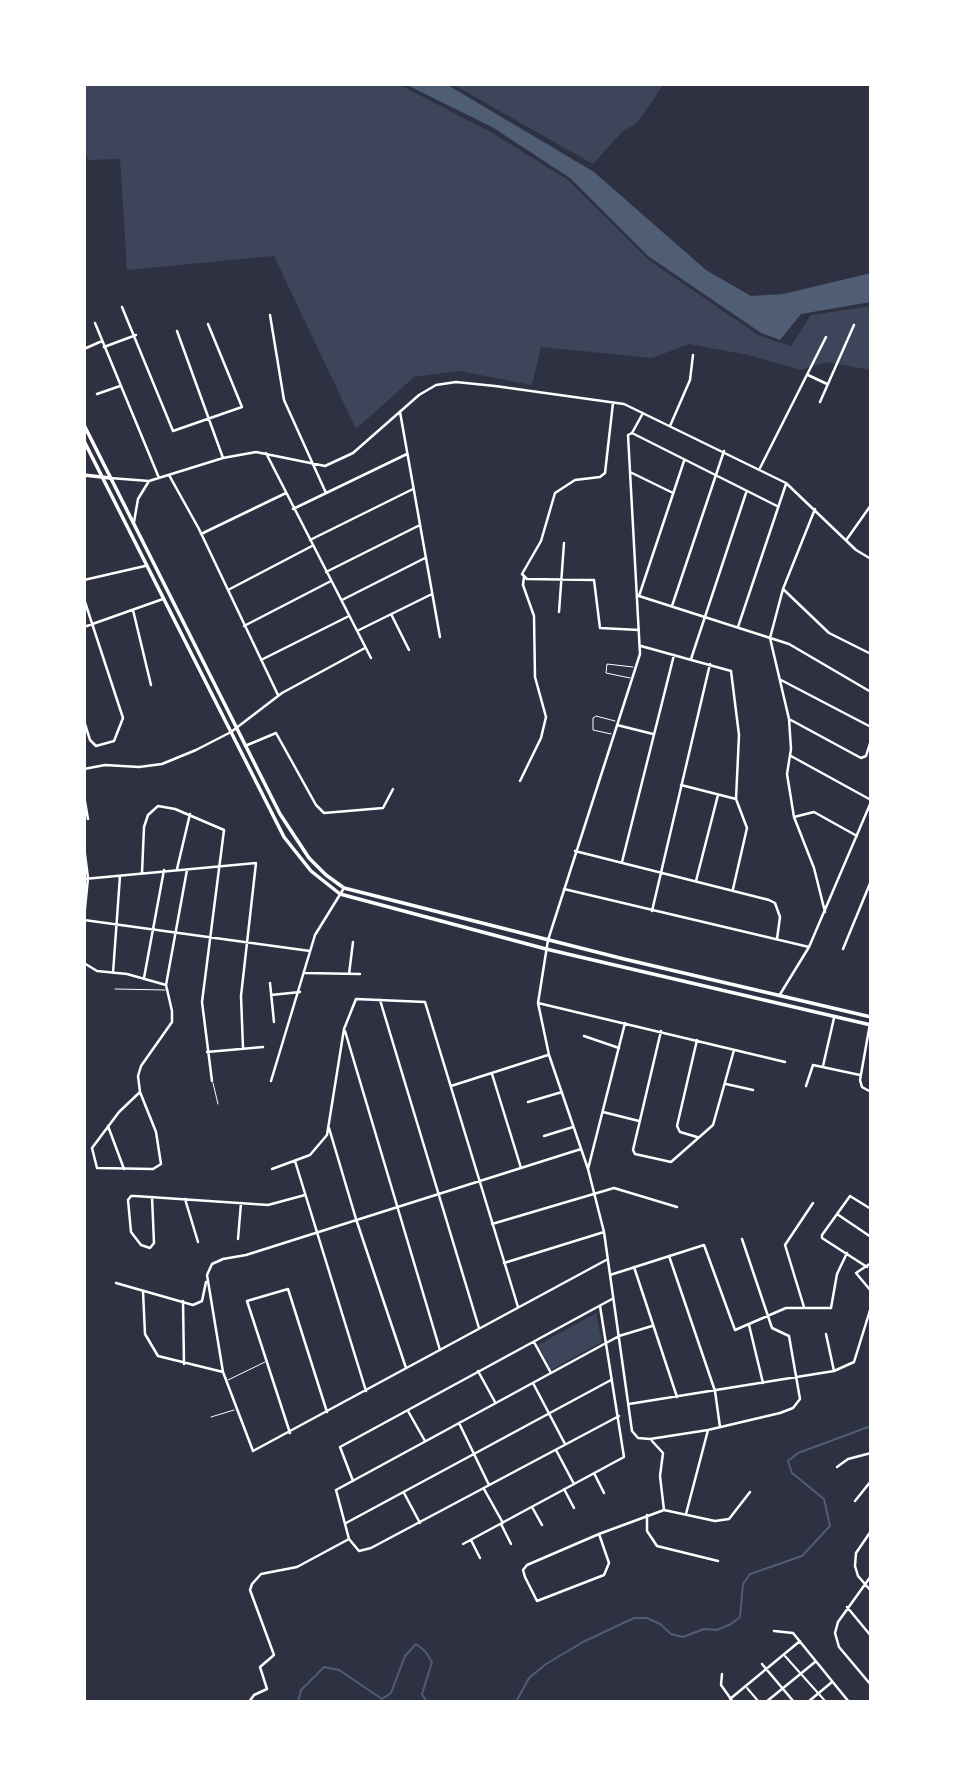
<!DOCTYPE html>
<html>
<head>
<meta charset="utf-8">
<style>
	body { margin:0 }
	#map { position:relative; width:955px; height:1786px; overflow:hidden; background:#2d3142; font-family:"IBM Plex Sans",sans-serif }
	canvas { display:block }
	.frame { position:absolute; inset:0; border:86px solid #fff; pointer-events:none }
</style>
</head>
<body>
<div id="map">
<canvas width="955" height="1786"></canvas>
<div class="frame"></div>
</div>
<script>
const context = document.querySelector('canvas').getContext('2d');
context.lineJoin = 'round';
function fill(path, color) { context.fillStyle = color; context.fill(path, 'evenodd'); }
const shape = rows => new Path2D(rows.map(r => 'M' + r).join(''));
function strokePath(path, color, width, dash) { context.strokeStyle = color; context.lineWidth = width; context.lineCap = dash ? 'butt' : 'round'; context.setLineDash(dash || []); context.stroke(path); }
const green = shape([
	[84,84,398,84,489,131,568,180,650,261,760,336,791,346,811,315,871,306,871,370,826,362,801,370,748,355,689,344,652,358,541,347,532,385,459,371,414,377,356,429,274,256,127,270,120,159,88,160,84,146],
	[452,84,664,84,637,123,622,132,593,164],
	[596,1313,602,1342,551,1370,538,1345]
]);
const water = shape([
	[405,84,446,84,594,172,706,270,751,296,783,294,871,273,871,302,801,314,780,340,761,333,648,256,570,178,492,127]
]);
const stream = shape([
	[298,1702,301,1690,324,1667,339,1670,382,1699,391,1693,405,1656,416,1644,425,1651,432,1662,422,1694,427,1702],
	[516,1702,529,1678,546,1664,583,1642,634,1618,647,1618,660,1624,671,1634,683,1637,704,1629,717,1630,731,1624,740,1617,743,1584,750,1574,802,1556,830,1526,824,1499,792,1473,788,1461,798,1453,871,1426]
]);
const service = shape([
	[630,678,606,673,607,664,633,667],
	[611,734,593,730,593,718,596,716,615,721],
	[115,989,165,990],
	[213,1083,218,1104],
	[228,1380,265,1362],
	[211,1417,234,1410]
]);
const pedestrian = shape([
	[785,1656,826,1702],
	[747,1688,759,1702]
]);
const minor = shape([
	[122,307,173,431,242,407,208,324],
	[270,315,284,400,326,493],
	[95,323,159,478],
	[177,331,223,458],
	[104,347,136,335],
	[84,349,102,341],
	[808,375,827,384],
	[97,394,120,386],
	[820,402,854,325],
	[613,403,605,473,600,477,575,480,555,493,541,541,522,574,527,579,594,580,600,628,639,630],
	[400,412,440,637],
	[670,426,690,380,693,355],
	[632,433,643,413],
	[266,453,371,658],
	[684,461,639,596,789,644,871,692],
	[760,468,826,337],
	[630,472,673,493],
	[169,475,199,529,278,695],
	[110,478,149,481,223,458,256,452,325,466,353,453,419,395,436,385,456,382,495,386,624,404,786,483,856,550,871,559],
	[293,509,407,454],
	[815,509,783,589,770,638,789,719,791,749,787,774,794,817,814,868,825,912],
	[134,522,138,499,149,481],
	[201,534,286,493],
	[847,539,871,505],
	[310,540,413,489],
	[326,572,420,525],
	[84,580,145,566],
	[783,589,829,633,871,654],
	[228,590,312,546],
	[84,599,123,718,114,741,96,746,90,740,84,721],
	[342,600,425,558],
	[672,606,724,451],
	[133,610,151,685],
	[559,612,564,543],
	[391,614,409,650],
	[244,626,331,581],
	[84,627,163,599],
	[738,627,786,484],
	[357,631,432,594],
	[641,646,731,671,739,735,736,799,747,828,733,889],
	[691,659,746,493],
	[261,660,349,616],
	[781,680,871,727],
	[789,719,861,758,866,756,871,740],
	[617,725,653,734],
	[245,746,276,733,316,805,324,813,383,808,393,789],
	[791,756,871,800],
	[84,769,105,765,139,767,162,764,196,750,231,732,282,693,365,648],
	[520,781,541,738,546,717,535,677,534,616,523,585,524,577],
	[681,785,736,799],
	[84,796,88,819],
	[794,817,814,812,857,836],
	[84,847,88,878,84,918],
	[575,851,769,900,775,903,780,917,777,939],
	[622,862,674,655],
	[177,869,190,814],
	[142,873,144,827,148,815,158,806,175,809,224,830,202,1002,212,1081],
	[84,879,256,863,241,996,243,1048],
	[696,881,718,795],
	[564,889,809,947],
	[652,911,710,664],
	[84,920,310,951],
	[843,949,871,881],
	[84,963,97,971,127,974,166,985],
	[113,973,120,876],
	[305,973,360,974],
	[349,974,353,942],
	[144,978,164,870],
	[270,983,274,1022],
	[271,995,300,992],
	[779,996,809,947,871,802],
	[380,1000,479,1328],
	[538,1003,785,1062],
	[871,1018,860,1080,862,1087,871,1092],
	[345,1031,440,1350],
	[661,1031,633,1150,635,1154,671,1162,713,1125,734,1050],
	[584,1036,619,1048],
	[697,1040,677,1126,680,1132,697,1137],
	[207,1052,263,1047],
	[823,1066,834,1018],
	[492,1074,521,1168],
	[271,1081,315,935,344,888],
	[726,1084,753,1090],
	[451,1086,548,1055],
	[806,1086,813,1065,860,1075],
	[140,1092,119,1112,92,1148,97,1168,153,1169,161,1164,156,1132,140,1092,138,1076,141,1066,172,1022,172,1011,166,985,187,870],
	[528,1102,562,1092],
	[603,1112,639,1121],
	[108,1126,124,1169],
	[329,1128,356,1219,406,1368],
	[544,1136,573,1127],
	[295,1161,366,1391],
	[272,1169,310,1155,327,1135,344,1029,356,999,425,1002,518,1307],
	[588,1169,625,1023],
	[152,1197,154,1243,150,1248,141,1245,131,1232,128,1200,131,1196,135,1196,268,1205,305,1195],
	[185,1199,198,1242],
	[837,1214,871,1237],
	[492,1224,614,1188,677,1207],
	[238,1239,241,1203],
	[742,1239,772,1328,789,1336,800,1399,793,1408,780,1413,708,1430,650,1439,638,1438,632,1431,604,1232,588,1169,549,1055,538,1003,548,940,640,654,628,435,632,433,777,506],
	[669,1256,715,1391,720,1427],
	[504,1263,604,1232],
	[871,1263,856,1273,871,1291],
	[634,1267,677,1397],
	[867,1267,822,1238,822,1235,850,1196,871,1209],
	[207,1275,223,1372,253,1451,608,1259],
	[207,1275,212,1264,223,1259,246,1255,581,1149],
	[610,1275,704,1245,735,1330,786,1308,831,1308,837,1274,847,1253],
	[116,1283,193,1305,202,1301,206,1282],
	[143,1291,145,1334,158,1356,223,1372],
	[183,1301,184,1364],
	[804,1307,785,1245,813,1203],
	[749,1325,763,1383],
	[826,1334,834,1371],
	[534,1342,551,1373],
	[478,1371,495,1402],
	[533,1383,565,1444],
	[629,1404,834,1371,854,1362,871,1307],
	[408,1411,425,1441],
	[619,1416,371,1548,359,1551,349,1539,336,1490,619,1336,652,1326],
	[459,1423,489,1485],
	[290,1433,247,1301,288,1289,327,1412],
	[652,1441,663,1453,660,1476,664,1510],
	[556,1450,574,1484],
	[837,1467,848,1459,871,1453],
	[594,1473,604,1493],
	[353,1481,340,1447,612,1299],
	[484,1489,503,1523],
	[564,1489,574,1508],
	[404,1493,420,1523],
	[855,1501,871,1481],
	[532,1507,542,1525],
	[686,1514,708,1430],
	[647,1515,647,1531,657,1546,718,1561],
	[346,1523,611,1380],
	[501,1524,511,1544],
	[871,1531,856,1553,855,1566,858,1576,871,1591],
	[599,1534,609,1563,604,1575,537,1601,525,1577,523,1570,527,1565,599,1534,664,1510,715,1521,729,1519,750,1492],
	[471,1540,480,1558],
	[463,1544,624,1457,600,1306],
	[871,1576,838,1622,835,1633,839,1647,871,1685],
	[847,1607,871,1636],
	[774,1631,793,1633,849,1702],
	[762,1664,794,1702],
	[722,1674,721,1685,733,1702],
	[730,1699,800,1641],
	[249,1702,254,1695,267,1689,260,1667,274,1655,250,1590,252,1584,261,1574,297,1567,349,1539],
	[766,1702,815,1662],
	[808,1702,832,1682]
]);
const tertiary = shape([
	[84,475,110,478]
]);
const primary = shape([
	[84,425,280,814,309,858,326,875,344,888,624,959,871,1017],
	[84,441,284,837,311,871,340,894,546,949,871,1025]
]);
fill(green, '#3c4559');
fill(water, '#4f5d75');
strokePath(stream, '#4f5d75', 2);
strokePath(service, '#fff', 1);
strokePath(pedestrian, '#fff', 2);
strokePath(minor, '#fff', 2.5);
strokePath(tertiary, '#fff', 3.5);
strokePath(primary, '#fff', 3.5);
</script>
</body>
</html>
